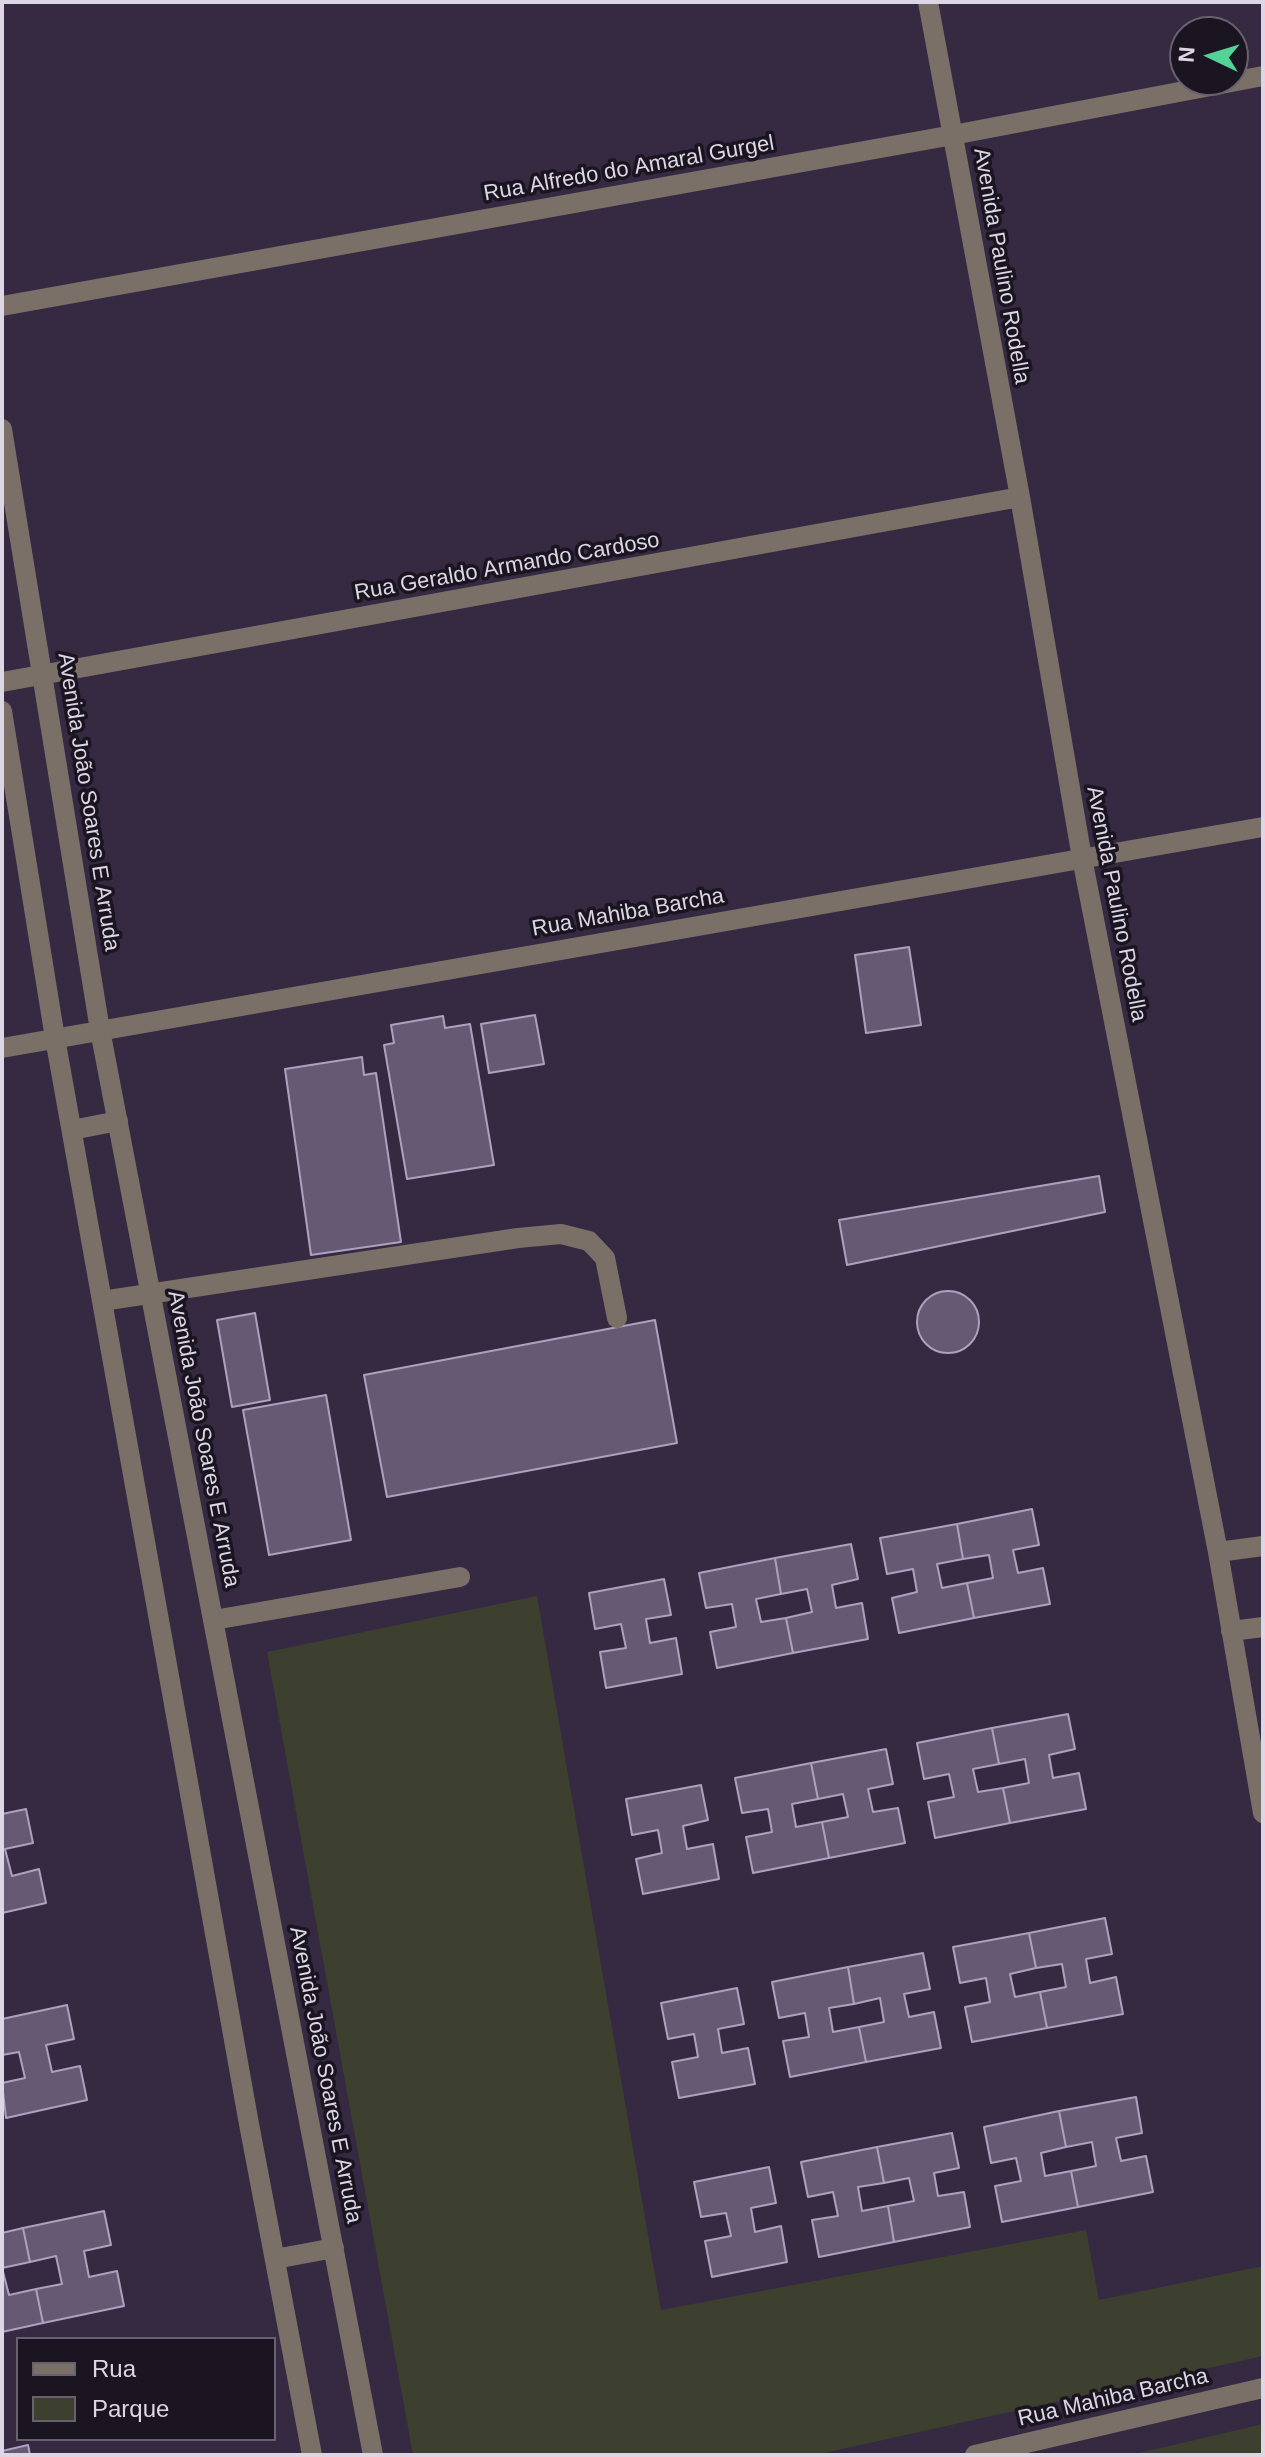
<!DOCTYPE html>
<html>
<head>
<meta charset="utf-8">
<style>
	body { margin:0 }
	#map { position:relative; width:1265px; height:2457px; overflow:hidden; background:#352a42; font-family:Arial,sans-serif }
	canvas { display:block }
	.frame { position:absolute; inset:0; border:4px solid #dcd6e5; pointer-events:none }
	.legend { position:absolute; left:16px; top:2337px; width:260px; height:104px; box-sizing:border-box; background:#1a1520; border:2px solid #68626f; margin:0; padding:10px 14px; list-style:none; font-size:24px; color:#dcd6e5 }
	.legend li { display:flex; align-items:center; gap:16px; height:40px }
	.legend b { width:40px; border:2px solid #68626f }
	.north { position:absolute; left:1169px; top:16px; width:80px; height:80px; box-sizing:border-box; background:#1a1520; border:2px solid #68626f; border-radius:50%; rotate:274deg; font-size:22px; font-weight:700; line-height:32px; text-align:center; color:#dcd6e5 }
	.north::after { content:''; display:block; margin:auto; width:28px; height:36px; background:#53d397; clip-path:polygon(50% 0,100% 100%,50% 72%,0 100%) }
</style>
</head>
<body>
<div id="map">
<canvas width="1265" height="2457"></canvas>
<div class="frame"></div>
<ul class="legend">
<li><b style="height:10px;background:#7b7068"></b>Rua</li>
<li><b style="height:22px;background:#3d402f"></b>Parque</li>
</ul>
<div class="north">N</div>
</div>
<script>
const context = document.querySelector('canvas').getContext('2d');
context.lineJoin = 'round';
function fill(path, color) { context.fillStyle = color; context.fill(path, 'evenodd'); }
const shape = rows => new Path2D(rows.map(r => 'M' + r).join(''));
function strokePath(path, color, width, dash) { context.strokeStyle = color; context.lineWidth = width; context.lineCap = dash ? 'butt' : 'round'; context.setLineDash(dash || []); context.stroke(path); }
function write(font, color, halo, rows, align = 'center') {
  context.font = font + ' Arial,sans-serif'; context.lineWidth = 7; context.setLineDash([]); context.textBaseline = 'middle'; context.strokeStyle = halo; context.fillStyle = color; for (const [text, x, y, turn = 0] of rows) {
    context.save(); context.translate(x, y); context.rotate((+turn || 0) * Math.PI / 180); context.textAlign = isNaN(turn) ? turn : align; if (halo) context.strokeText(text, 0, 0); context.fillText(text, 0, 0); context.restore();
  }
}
const green = shape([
	[537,1596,661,2310,1086,2230,1099,2300,1263,2266,1263,2356,815,2455,413,2455,267,1652],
	[1263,2424,1263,2455,1131,2455]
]);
const building = shape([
	[909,947,921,1025,866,1033,855,955,909,947],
	[535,1015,544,1064,489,1073,481,1024,535,1015],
	[443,1016,445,1028,470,1024,494,1165,407,1179,384,1045,394,1043,391,1025,443,1016],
	[362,1057,364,1075,376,1073,401,1242,311,1255,285,1069,362,1057],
	[1099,1176,1105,1212,847,1265,839,1220,1099,1176],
	'917 1322a31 31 0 1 1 62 0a31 31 0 1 1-62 0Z',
	[255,1313,270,1400,232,1407,217,1320,255,1313],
	[655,1320,677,1443,387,1497,364,1375,655,1320],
	[326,1395,351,1540,269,1555,243,1410,326,1395],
	[1032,1509,1039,1545,1013,1550,1018,1573,1043,1568,1050,1604,974,1618,967,1583,993,1578,989,1555,963,1559,957,1524,1032,1509],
	[957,1524,963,1559,937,1564,942,1588,967,1583,974,1618,899,1633,892,1598,917,1592,913,1569,887,1574,880,1538,957,1524],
	[851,1544,858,1579,832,1585,836,1608,862,1603,868,1639,793,1653,786,1618,812,1612,807,1589,781,1594,775,1558,851,1544],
	[775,1558,781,1594,756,1599,761,1622,786,1618,793,1653,717,1668,710,1632,736,1627,732,1604,706,1608,699,1573,775,1558],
	[664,1579,671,1615,646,1619,650,1643,676,1638,682,1674,606,1688,600,1652,626,1648,621,1624,595,1629,589,1593,664,1579],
	[1068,1714,1075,1749,1049,1755,1053,1778,1079,1773,1086,1809,1010,1823,1003,1788,1029,1783,1025,1759,999,1764,992,1728,1068,1714],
	[992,1728,999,1764,973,1769,978,1792,1003,1788,1010,1823,935,1838,928,1802,954,1797,949,1774,924,1779,917,1743,992,1728],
	[886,1749,893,1784,868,1789,873,1812,898,1808,905,1843,829,1858,822,1822,848,1817,843,1794,818,1799,811,1763,886,1749],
	[811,1763,818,1799,792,1804,796,1827,822,1822,829,1858,753,1873,746,1837,772,1832,768,1809,742,1813,735,1778,811,1763],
	[701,1785,708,1820,683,1826,687,1849,713,1844,719,1879,643,1894,636,1859,662,1853,658,1830,632,1835,626,1799,701,1785],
	[26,1809,33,1843,5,1849,12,1876,39,1869,46,1903,2,1913,2,1814,26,1809],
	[1105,1918,1112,1954,1086,1959,1090,1983,1116,1977,1123,2014,1047,2028,1040,1992,1066,1987,1062,1964,1036,1968,1029,1933,1105,1918],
	[1029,1933,1036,1968,1010,1974,1015,1997,1040,1992,1047,2028,972,2042,965,2007,990,2002,986,1978,960,1983,953,1947,1029,1933],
	[923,1953,930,1989,904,1994,909,2017,934,2012,941,2048,866,2062,859,2027,884,2022,880,1998,854,2004,848,1967,923,1953],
	[848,1967,854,2004,829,2008,833,2032,859,2027,866,2062,790,2077,783,2041,809,2037,805,2013,779,2018,772,1982,848,1967],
	[737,1988,744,2024,718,2029,722,2053,748,2048,755,2084,679,2098,672,2062,698,2057,694,2034,668,2039,661,2003,737,1988],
	[67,2005,74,2039,46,2045,52,2072,80,2066,87,2100,6,2118,2,2083,25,2078,19,2052,2,2055,2,2019,67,2005],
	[1136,2097,1142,2133,1116,2138,1121,2161,1146,2156,1153,2192,1078,2207,1071,2171,1096,2166,1092,2142,1066,2147,1059,2111,1136,2097],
	[1059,2111,1066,2147,1041,2153,1045,2176,1071,2171,1078,2207,1002,2222,995,2186,1021,2181,1016,2158,991,2163,984,2127,1059,2111],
	[952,2133,959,2168,934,2173,938,2196,964,2192,970,2227,894,2242,888,2206,914,2201,909,2178,884,2183,877,2147,952,2133],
	[877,2147,884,2183,858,2187,862,2211,888,2206,894,2242,819,2257,812,2220,838,2216,833,2192,808,2197,801,2162,877,2147],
	[769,2167,776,2203,751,2208,755,2232,781,2226,787,2262,712,2277,705,2241,731,2236,726,2213,701,2217,694,2182,769,2167],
	[104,2211,111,2245,84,2251,89,2277,117,2271,124,2306,43,2323,36,2289,62,2284,56,2256,30,2262,23,2228,104,2211],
	[23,2228,30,2262,2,2268,9,2295,36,2289,43,2323,2,2332,2,2233,23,2228],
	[28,2445,30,2455,2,2455,2,2451,28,2445]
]);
const minor = shape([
	[928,2,1020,497,1082,858,1218,1552,1263,1813],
	[2,306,953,135,1263,76],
	[2,429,100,1030,373,2455],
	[2,682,1020,497],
	[2,711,55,1038,102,1301,249,2124,312,2455],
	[2,1048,1263,827],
	[72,1130,118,1121],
	[102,1301,518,1238,561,1234,589,1241,605,1258,617,1318],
	[1218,1552,1263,1546],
	[214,1620,460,1577],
	[1231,1631,1263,1627],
	[275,2259,334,2248],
	[975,2455,1263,2388]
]);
const streetNames = [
	["Rua Alfredo do Amaral Gurgel",629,169,-10],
	["Avenida Paulino Rodella",1001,266,80],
	["Rua Geraldo Armando Cardoso",507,567,-10],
	["Avenida João Soares E Arruda",88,802,81],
	["Avenida Paulino Rodella",1116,904,79],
	["Rua Mahiba Barcha",628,913,-10],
	["Avenida João Soares E Arruda",203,1439,79],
	["Avenida João Soares E Arruda",325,2075,79],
	["Rua Mahiba Barcha",1113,2398,-13]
];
fill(green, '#3d402f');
fill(building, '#655974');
strokePath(building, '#aea1bf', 2);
strokePath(minor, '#7b7068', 20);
write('22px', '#dcd6e5', '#1a1520', streetNames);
</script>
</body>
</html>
